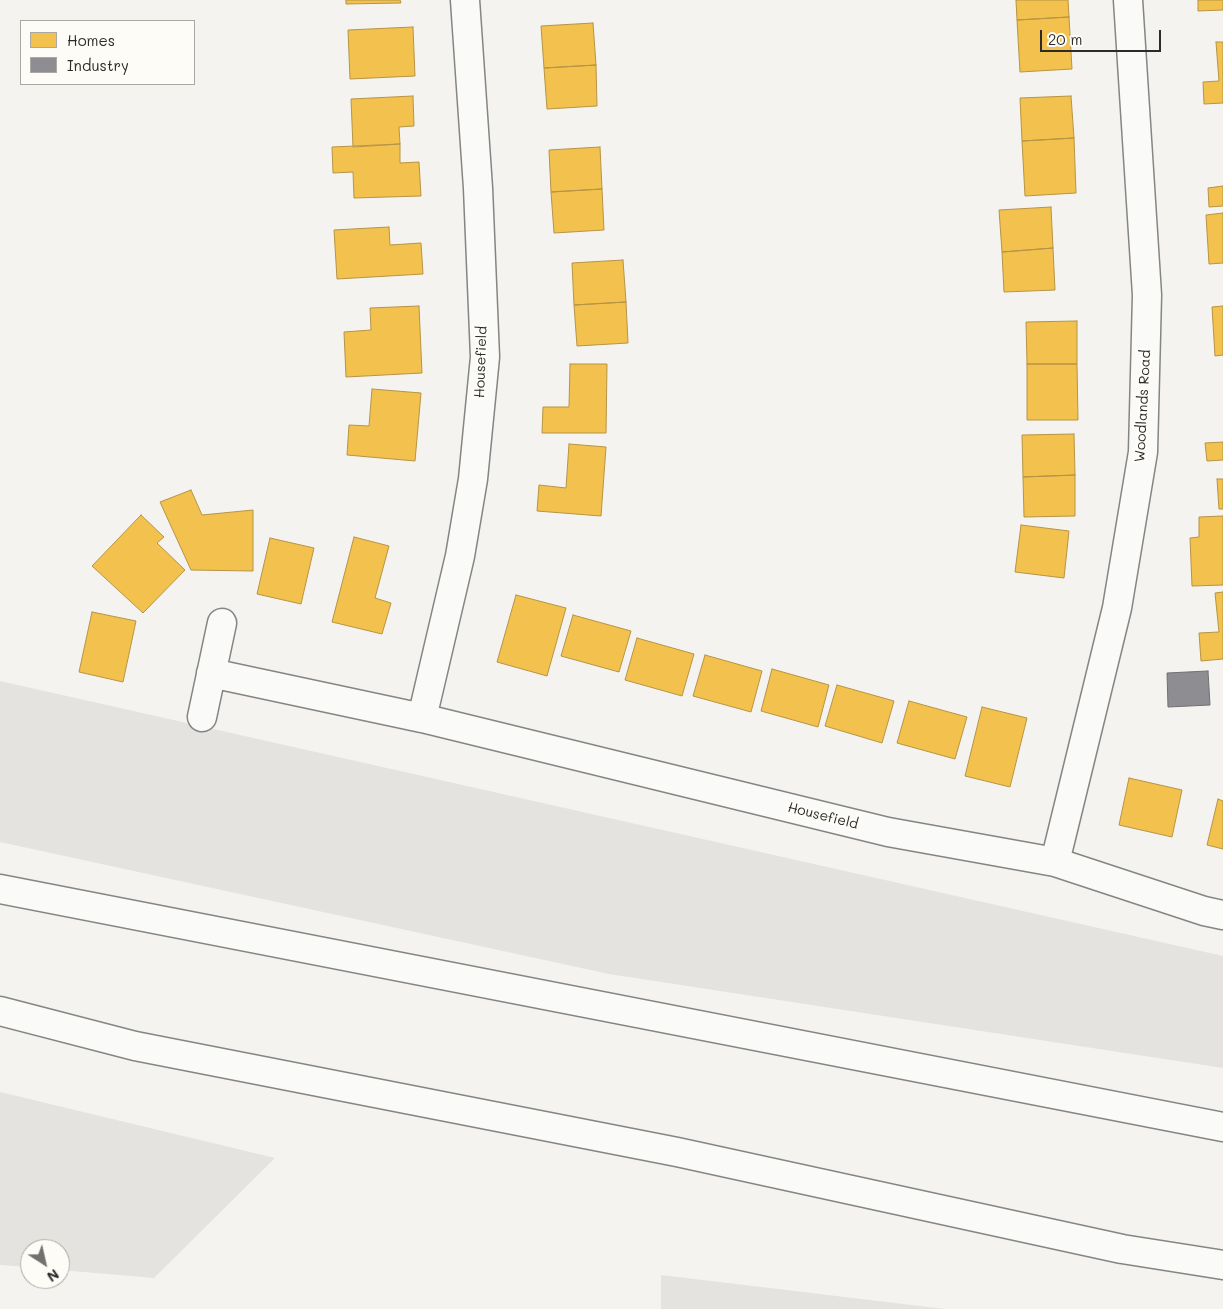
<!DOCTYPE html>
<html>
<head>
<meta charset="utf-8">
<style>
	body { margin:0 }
	#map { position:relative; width:1223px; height:1309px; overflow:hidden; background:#f4f3f0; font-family:Mali,sans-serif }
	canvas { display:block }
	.legend { position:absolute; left:20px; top:20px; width:175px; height:65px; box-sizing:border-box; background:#fdfcf7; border:1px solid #a9a8a5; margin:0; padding:6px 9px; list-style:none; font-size:15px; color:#2b2b2b }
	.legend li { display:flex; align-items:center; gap:10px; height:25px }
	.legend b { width:25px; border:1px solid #a9a8a5 }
	.north { position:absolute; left:20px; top:1239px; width:50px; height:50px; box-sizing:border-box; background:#fdfcf7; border:1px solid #a9a8a5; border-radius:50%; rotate:145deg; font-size:14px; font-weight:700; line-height:20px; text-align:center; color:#2b2b2b }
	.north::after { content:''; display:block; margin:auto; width:18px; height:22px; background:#717170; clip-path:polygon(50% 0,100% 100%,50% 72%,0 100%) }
	.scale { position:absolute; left:1040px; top:30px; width:121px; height:22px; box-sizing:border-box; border:2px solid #2b2b2b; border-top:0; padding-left:6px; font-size:15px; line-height:18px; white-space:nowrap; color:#2b2b2b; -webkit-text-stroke:4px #fdfcf7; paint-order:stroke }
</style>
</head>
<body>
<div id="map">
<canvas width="1223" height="1309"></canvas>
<ul class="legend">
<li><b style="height:14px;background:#f2c14e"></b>Homes</li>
<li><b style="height:14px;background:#8d8d92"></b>Industry</li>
</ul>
<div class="north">N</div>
<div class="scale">20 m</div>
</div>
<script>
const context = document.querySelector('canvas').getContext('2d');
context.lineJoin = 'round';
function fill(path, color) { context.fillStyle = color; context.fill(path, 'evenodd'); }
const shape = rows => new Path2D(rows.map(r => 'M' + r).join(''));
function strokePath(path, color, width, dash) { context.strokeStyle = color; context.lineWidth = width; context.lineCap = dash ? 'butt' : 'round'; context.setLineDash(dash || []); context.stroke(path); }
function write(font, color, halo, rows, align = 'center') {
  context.font = font + ' Mali,sans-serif'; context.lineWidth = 5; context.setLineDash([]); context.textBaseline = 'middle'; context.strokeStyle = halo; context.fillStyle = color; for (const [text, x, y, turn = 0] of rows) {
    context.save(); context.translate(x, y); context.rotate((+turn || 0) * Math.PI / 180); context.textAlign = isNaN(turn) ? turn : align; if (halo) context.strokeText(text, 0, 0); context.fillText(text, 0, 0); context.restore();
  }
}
const green = shape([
	[0,681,1223,956,1223,1068,609,974,0,842],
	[0,1092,275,1158,154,1278,60,1270,60,1249,30,1249,30,1267,0,1265],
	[661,1275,945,1309,661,1309]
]);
const homes = shape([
	[346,0,400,0,401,3,346,4,346,0],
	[1016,0,1068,0,1069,17,1017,20,1016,0],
	[1198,0,1223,0,1223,10,1198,11,1198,0],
	[1069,17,1072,69,1020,72,1017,20,1069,17],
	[593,23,596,65,544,68,541,26,593,23],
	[413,27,415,76,350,79,348,30,413,27],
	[1216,42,1223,42,1223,103,1204,104,1203,82,1219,81,1216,42],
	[596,65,597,106,547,109,544,68,596,65],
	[413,96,414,126,399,127,400,144,353,147,351,99,413,96],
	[1071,96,1074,138,1022,141,1020,98,1071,96],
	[1074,138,1076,193,1025,196,1022,141,1074,138],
	[400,144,400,163,419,162,421,196,354,198,353,172,333,173,332,147,400,144],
	[600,147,602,189,551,192,549,150,600,147],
	[1223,186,1223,206,1209,207,1208,188,1223,186],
	[602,189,604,230,554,233,551,192,602,189],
	[1051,207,1053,248,1002,252,999,210,1051,207],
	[1223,213,1223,263,1209,264,1206,215,1223,213],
	[389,227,390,245,421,243,423,274,337,279,334,230,389,227],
	[1053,248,1055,290,1004,292,1002,252,1053,248],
	[623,260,626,302,574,305,572,263,623,260],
	[626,302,628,343,577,346,574,305,626,302],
	[419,306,422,373,346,377,344,332,371,330,370,308,419,306],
	[1223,306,1223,355,1215,356,1212,307,1223,306],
	[1077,321,1077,364,1027,364,1026,322,1077,321],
	[570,364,607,364,606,433,542,433,543,407,569,407,570,364],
	[1027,364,1077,364,1078,420,1027,420,1027,364],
	[372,389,421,393,415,461,347,455,349,425,369,426,372,389],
	[1074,434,1075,475,1023,477,1022,435,1074,434],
	[1223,442,1223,460,1207,461,1205,443,1223,442],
	[569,444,606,447,601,516,537,511,539,485,566,488,569,444],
	[1075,475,1075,516,1024,517,1023,477,1075,475],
	[1217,479,1223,479,1223,509,1219,509,1217,479],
	[191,490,202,515,253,510,253,571,191,570,160,502,191,490],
	[141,515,164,537,157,543,185,570,143,613,92,566,141,515],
	[1223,516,1223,585,1192,586,1190,538,1199,537,1199,517,1223,516],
	[1021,525,1069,531,1064,578,1015,572,1021,525],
	[354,537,389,546,375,598,391,603,382,634,332,622,354,537],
	[270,538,314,548,301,604,257,594,270,538],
	[1223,592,1223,659,1201,661,1199,633,1219,632,1215,593,1223,592],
	[516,595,566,608,547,676,497,662,516,595],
	[92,612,136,621,123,682,79,672,92,612],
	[573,615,631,631,619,672,561,656,573,615],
	[637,638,694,654,682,696,625,680,637,638],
	[705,655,762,671,751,712,693,696,705,655],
	[772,669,829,685,818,727,761,711,772,669],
	[837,685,894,701,882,743,825,726,837,685],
	[909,701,967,717,955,759,897,743,909,701],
	[982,707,1027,718,1010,787,965,776,982,707],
	[1129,778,1182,790,1172,837,1119,825,1129,778],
	[1218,799,1223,801,1223,849,1207,845,1218,799]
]);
const industry = shape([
	[1208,671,1210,705,1168,707,1167,673,1208,671]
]);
const minor = shape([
	[211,673,422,718,888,832,1055,862,1204,911,1223,915],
	[202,717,222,623],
	[422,718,460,556,473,479,485,357,478,188,465,0],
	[1055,862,1117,608,1143,452,1147,295,1128,0]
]);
const motorway = shape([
	[0,889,1223,1127],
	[0,1011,135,1046,677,1152,1122,1249,1223,1265]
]);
const streetNames = [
	["Housefield",481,362,-88],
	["Woodlands Road",1143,406,-87],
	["Housefield",823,816,14]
];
fill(green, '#e4e3e0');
fill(homes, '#f2c14e');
strokePath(homes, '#b69444', 1);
fill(industry, '#8d8d92');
strokePath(industry, '#707073', 1);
strokePath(minor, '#858584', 31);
strokePath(motorway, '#858584', 31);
strokePath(minor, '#fafaf8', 28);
strokePath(motorway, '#fafaf8', 28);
write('14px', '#2b2b2b', '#fdfcf7', streetNames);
</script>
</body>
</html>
